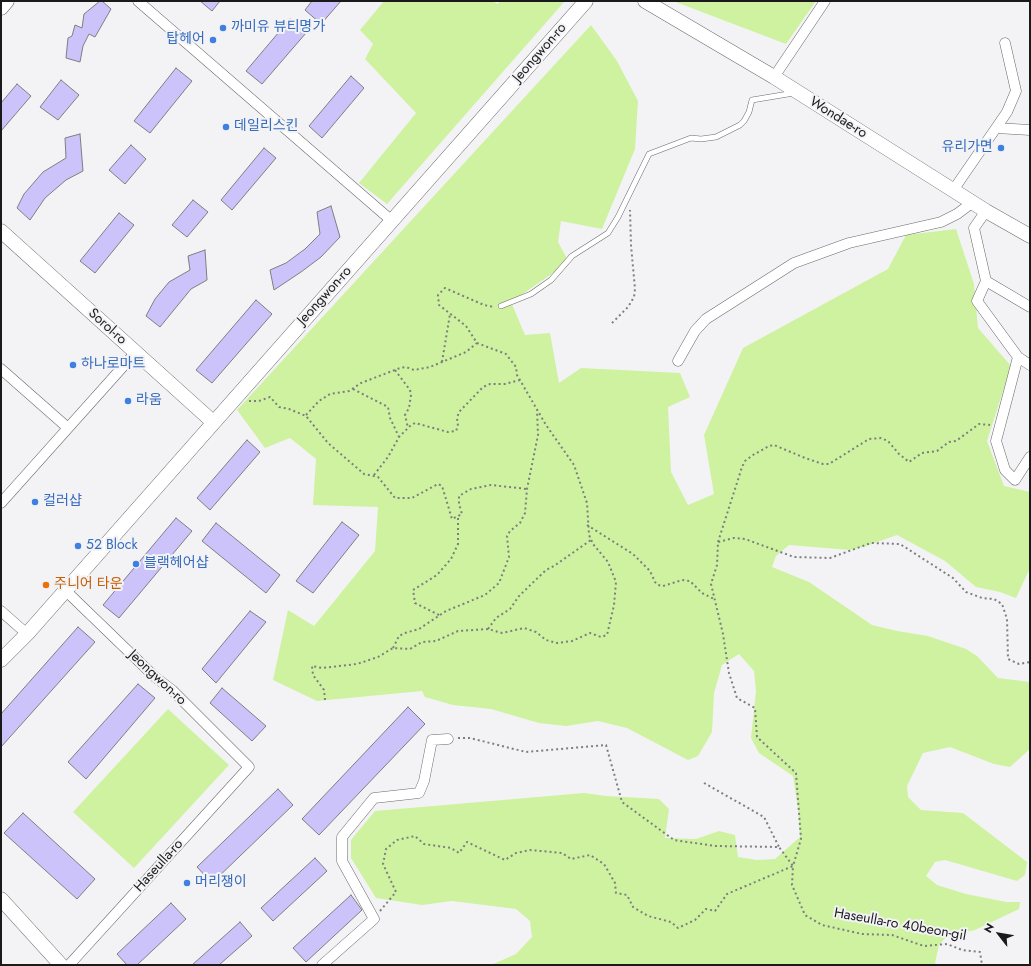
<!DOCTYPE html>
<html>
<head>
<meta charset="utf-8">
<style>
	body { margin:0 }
	#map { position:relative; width:1031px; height:966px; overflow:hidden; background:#f3f3f6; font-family:Jost,sans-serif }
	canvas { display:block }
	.frame { position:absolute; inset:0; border:2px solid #1a1a1b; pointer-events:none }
	.north { position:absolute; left:979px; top:914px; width:40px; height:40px; -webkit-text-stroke:3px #f3f3f6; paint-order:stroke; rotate:301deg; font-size:11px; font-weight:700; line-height:16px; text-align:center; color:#1a1a1b }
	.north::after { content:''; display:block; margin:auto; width:14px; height:18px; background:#1a1a1b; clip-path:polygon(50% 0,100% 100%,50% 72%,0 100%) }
</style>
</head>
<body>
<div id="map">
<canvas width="1031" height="966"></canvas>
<div class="frame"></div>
<div class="north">N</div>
</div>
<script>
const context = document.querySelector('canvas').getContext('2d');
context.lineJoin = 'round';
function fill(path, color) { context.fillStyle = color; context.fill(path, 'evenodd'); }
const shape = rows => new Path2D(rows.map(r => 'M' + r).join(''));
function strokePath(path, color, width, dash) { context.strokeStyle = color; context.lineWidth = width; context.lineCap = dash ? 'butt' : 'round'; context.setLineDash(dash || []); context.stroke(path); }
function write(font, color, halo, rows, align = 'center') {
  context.font = font + ' Jost,"Noto Sans KR",sans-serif'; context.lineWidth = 4; context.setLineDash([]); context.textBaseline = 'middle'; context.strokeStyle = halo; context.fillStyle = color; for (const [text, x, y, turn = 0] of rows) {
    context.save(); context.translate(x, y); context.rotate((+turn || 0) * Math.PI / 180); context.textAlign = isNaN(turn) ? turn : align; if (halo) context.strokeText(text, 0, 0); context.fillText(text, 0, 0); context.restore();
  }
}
const green = shape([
	[384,1,492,1,498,4,500,1,565,1,387,204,359,183,416,113,365,59,373,44,360,30],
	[673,1,816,1,786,44],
	[591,25,617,61,638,101,635,149,602,229,561,221,558,242,569,262,511,302,525,335,550,333,559,383,581,368,680,373,690,397,668,407,671,472,688,505,714,494,704,435,743,348,888,269,906,235,956,229,974,284,978,328,1011,366,987,441,1004,486,1030,492,1030,568,1016,598,1000,592,976,587,945,561,897,535,863,547,850,550,789,545,776,556,772,567,809,582,872,625,897,631,928,636,966,649,977,656,998,678,1030,682,1030,749,1010,767,994,764,950,747,923,753,907,786,908,797,921,810,963,813,1027,862,1025,875,1017,881,945,860,935,862,926,876,937,885,966,894,1006,902,1020,902,1019,909,975,930,947,936,939,945,935,963,938,965,491,965,516,954,532,937,530,921,516,909,452,901,422,905,376,898,351,858,351,840,375,811,584,793,606,796,659,799,669,809,665,838,696,839,719,831,735,835,738,857,757,860,775,859,800,837,798,809,793,776,759,753,751,738,756,691,754,671,739,654,722,665,714,693,712,732,698,756,688,760,627,728,598,721,566,726,539,723,491,709,453,705,425,697,422,691,317,701,273,680,288,610,314,626,375,551,378,507,313,505,316,459,290,438,265,448,237,410],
	[168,709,229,765,134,868,73,812]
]);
const building = shape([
	[100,1,102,1,111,9,95,37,89,34,83,46,80,62,66,58,68,38,72,36,75,25,82,28,84,14,100,1],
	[200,1,220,1,212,11,200,1],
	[312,1,341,1,321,24,305,10,312,1],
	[290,19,306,33,262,84,246,71,290,19],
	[176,68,192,81,150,133,134,121,176,68],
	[351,76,364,88,322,138,309,126,351,76],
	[61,80,79,95,58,120,40,107,61,80],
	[17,84,31,96,1,131,1,103,17,84],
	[80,134,83,171,66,180,45,198,30,220,17,208,24,194,43,172,66,158,65,138,80,134],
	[131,145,146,159,125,184,109,170,131,145],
	[264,148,276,158,232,210,221,200,264,148],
	[193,200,208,212,187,237,172,225,193,200],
	[331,206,340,237,321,257,301,272,274,290,270,270,286,263,305,249,320,234,317,212,331,206],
	[119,213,134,225,95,273,80,261,119,213],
	[205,250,207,280,191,289,160,327,146,316,155,299,169,282,190,270,188,256,205,250],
	[256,300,272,314,212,383,196,370,256,300],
	[247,440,260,452,210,510,197,498,247,440],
	[176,518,192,531,119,618,103,605,176,518],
	[342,522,359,535,313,593,296,581,342,522],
	[216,523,280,575,266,593,202,541,216,523],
	[250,611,266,622,216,683,202,669,250,611],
	[78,627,95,642,1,747,1,714,78,627],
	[138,684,155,698,86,779,68,762,138,684],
	[222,688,266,726,252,741,210,703,222,688],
	[408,707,425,724,319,835,302,819,408,707],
	[278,789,293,805,212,883,197,867,278,789],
	[23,813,95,879,77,899,4,833,23,813],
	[315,858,327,871,273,921,261,908,315,858],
	[351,895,362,910,306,962,293,948,351,895],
	[171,903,186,919,137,965,127,965,117,954,171,903],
	[240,922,252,936,219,965,192,965,240,922]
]);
const path = shape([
	[612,323,628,307,634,297,635,289,631,245,630,210],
	[442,362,450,314],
	[395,370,410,390,411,395,409,408,405,415,408,428],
	[353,389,388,407,390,418,399,437],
	[249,401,259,401,270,397,279,407,289,409,306,416,328,443,364,474,378,477,395,498,412,498,438,484,442,486,452,519,462,514,459,504,459,496,471,489,491,485,527,489],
	[306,415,319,401,330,394,349,391,361,383,400,368,406,367,414,370,430,367,466,352,477,343],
	[374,475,388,457,399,437,411,425,415,423,448,432,456,431,458,426,457,418,459,412,483,387,490,384,505,384,520,380],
	[587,525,633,554,650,571,655,582,658,585,663,586,682,580,690,581,702,593,714,599],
	[718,542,742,467,745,461,753,455,769,446,774,445,805,458,823,464,829,464,869,439,881,438,888,441,899,454,909,462,922,453,937,451,949,442,956,441,979,424,990,425],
	[439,615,415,603,413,590,437,575,451,559,458,544,458,517],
	[488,629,496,618,510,609,519,596,546,570,554,566,591,540],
	[393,648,399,636,405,633,419,629,446,611,485,595,499,583,509,557,507,536,510,531,520,523,525,513,527,489,538,435,537,410],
	[325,700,324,690,313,675,312,666,322,668,357,664,378,657,393,648,410,649,422,642,436,641,458,631,488,629,502,633,524,628,536,632,546,640,557,643,572,641,590,633,601,637,607,635,614,605,616,582,608,562,593,544,589,535,587,503,574,465,546,425,517,375,516,367,506,354,477,343,466,326,439,305,438,295,445,288,484,305,494,307],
	[458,738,470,738,526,752,606,745,622,802,674,840,715,846,779,847,793,866,792,885,805,915,822,925,862,934,892,935,924,946,947,944,962,950,980,952,982,965],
	[704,783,764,817,779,847],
	[380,911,396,892,383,864,386,849,397,840,415,836,424,844,451,848,459,853,467,842,505,860,516,853,530,850,562,853,571,859,590,855,604,864,615,883,616,893,627,895,633,907,648,916,671,922,678,928,695,920,706,909,715,911,727,894,793,866,801,839,796,773,757,737,755,708,737,698,729,673,723,634,711,584,717,565,718,542,734,538,745,539,794,557,830,558,871,543,900,544,953,578,966,592,982,598,994,599,1002,604,1007,619,1008,659,1019,664,1030,662]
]);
const lane = shape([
	[501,306,531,294,551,280,572,256,608,233,618,217,649,154,691,138,701,139,716,137,740,125,744,121,749,112,752,100,794,93]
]);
const street = shape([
	[138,1,392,221],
	[774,77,825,1],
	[996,128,1030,130],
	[954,189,1007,112,1016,91,1005,43],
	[986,211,974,228,986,281,977,301,1018,357,1030,365],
	[986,281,1030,307],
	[1018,357,996,441,1005,470,1015,480,1030,457],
	[678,361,695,331,706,319,794,263,849,243,941,222,957,214,973,202],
	[1,369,68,428],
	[1,503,136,352],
	[65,590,155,677,172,690,249,767,69,965],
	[1,611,27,634],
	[322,965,374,919,342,861,342,837,374,798,419,793,424,781,432,740,448,739]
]);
const secondary = shape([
	[645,1,774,77,986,211,1030,236],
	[1,8,7,1],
	[1,231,213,422],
	[1,660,27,634,586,1],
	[1,899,61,965]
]);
const markers = [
	[223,28,4,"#3f7fe0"],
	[213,40,4,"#3f7fe0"],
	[226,127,4,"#3f7fe0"],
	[1001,148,4,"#3f7fe0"],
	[73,365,4,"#3f7fe0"],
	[128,401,4,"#3f7fe0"],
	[35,502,4,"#3f7fe0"],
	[78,546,4,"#3f7fe0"],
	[136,564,4,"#3f7fe0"],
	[46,585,4,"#e8710a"],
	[187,883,4,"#3f7fe0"]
];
const shopNames = [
	["까미유 뷰티명가",231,28],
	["탑헤어",205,40,"right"],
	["데일리스킨",234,127],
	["유리가면",993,148,"right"],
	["하나로마트",81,365],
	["라움",136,401],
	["컬러샵",43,502],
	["52 Block",86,546],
	["블랙헤어샵",144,564],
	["머리쟁이",195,883]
];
const streetNames = [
	["Jeongwon-ro",540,53,-49],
	["Wondae-ro",838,118,32],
	["Jeongwon-ro",325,296,-48],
	["Sorol-ro",107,327,42],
	["Jeongwon-ro",157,678,43],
	["Haseulla-ro",159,866,-48],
	["Haseulla-ro 40beon-gil",900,925,10]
];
const foodNames = [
	["주니어 타운",54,585]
];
fill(green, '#cef29f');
fill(building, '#cbc3fa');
strokePath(building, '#7e7e81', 1);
strokePath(lane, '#6a6a6c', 6);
strokePath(street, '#6a6a6c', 11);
strokePath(secondary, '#6a6a6c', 15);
strokePath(path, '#7e7e80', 2, [2, 3]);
strokePath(lane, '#fff', 5);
strokePath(street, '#fff', 10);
strokePath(secondary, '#fff', 14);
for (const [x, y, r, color] of markers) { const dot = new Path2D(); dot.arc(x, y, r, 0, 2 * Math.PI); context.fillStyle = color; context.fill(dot); strokePath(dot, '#f3f3f6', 1.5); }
write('14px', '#366cbe', '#f3f3f6', shopNames, 'left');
write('14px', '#1a1a1b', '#f3f3f6', streetNames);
write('14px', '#c56008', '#f3f3f6', foodNames, 'left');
</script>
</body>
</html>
